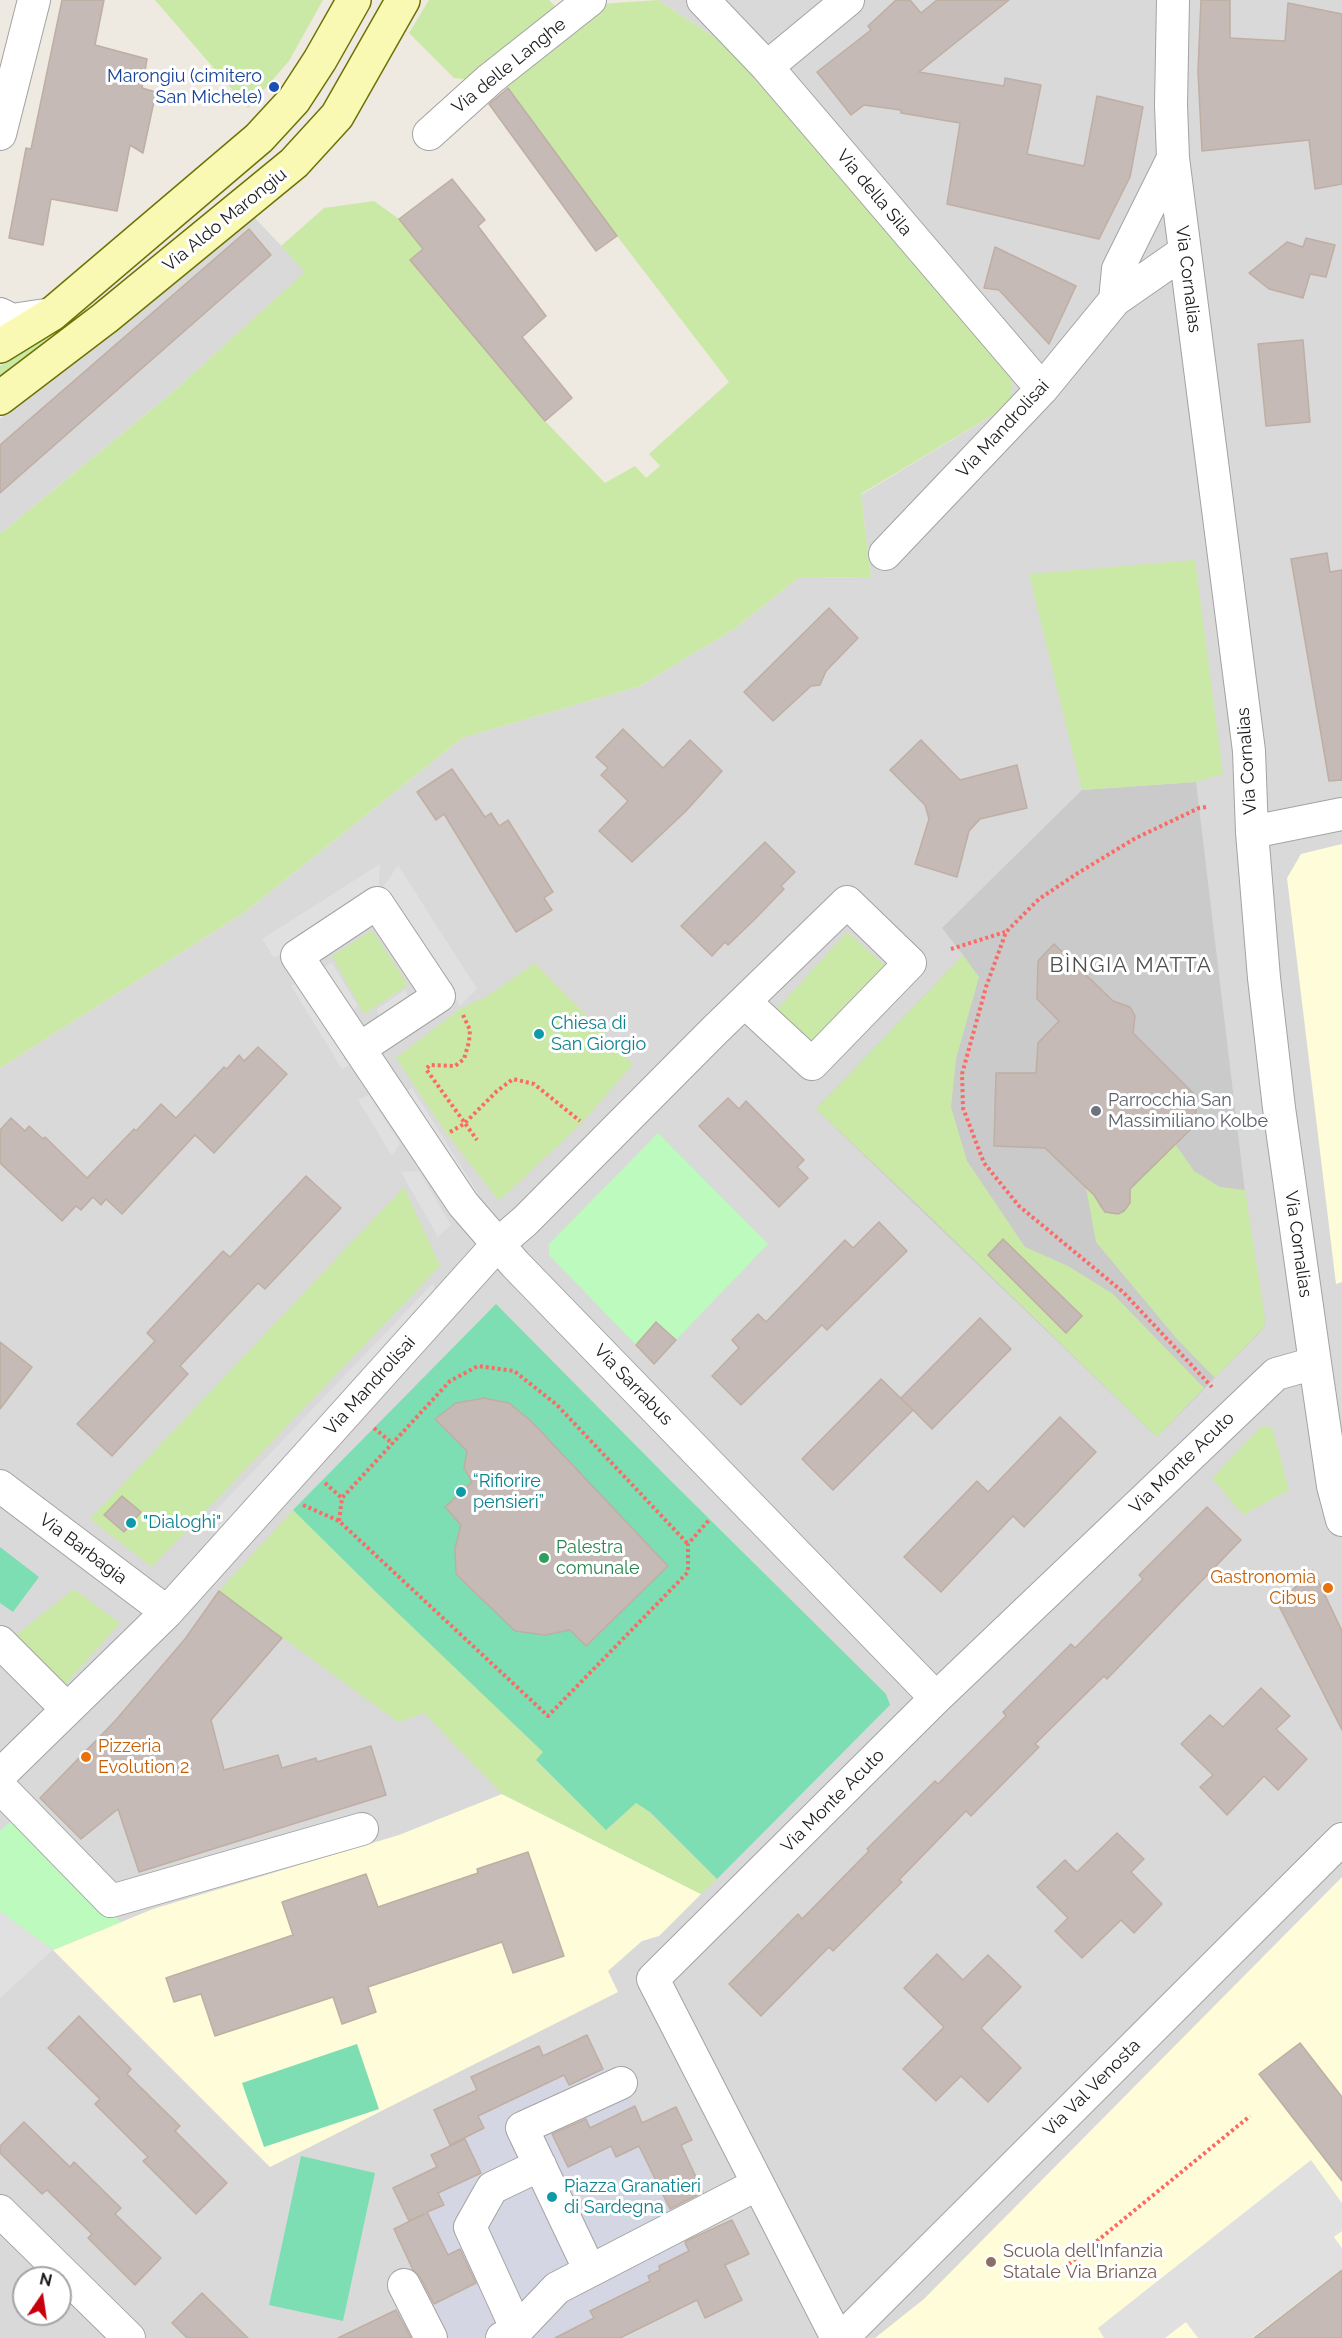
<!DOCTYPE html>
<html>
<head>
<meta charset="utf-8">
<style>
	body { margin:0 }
	#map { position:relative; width:1342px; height:2338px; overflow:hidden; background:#eee9e1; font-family:Raleway,sans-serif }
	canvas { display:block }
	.north { position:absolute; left:12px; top:2266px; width:60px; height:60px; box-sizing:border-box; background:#fff; border:2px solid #a4a4a4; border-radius:50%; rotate:13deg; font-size:16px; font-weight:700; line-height:24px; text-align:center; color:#1c1c1c }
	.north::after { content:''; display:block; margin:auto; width:21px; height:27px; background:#c8000d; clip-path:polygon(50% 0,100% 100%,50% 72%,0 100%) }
</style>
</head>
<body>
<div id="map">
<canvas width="1342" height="2338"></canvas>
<div class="north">N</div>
</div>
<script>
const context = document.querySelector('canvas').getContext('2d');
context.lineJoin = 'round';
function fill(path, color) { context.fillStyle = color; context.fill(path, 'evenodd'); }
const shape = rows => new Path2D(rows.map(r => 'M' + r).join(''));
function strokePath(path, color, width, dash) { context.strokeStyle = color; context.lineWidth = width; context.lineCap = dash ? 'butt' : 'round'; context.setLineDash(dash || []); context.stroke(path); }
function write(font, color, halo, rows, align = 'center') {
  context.font = font + ' Raleway,sans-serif'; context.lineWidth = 6; context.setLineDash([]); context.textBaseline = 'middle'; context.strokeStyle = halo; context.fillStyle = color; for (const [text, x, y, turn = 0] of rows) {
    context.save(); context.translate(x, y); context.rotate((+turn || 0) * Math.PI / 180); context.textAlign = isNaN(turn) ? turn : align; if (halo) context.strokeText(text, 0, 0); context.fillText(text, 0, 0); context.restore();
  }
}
const residential = shape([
	[658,0,1342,0,1342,2338,0,2338,0,1068,245,912,462,738,640,686,734,629,798,578,871,577,861,495,1011,404,716,38],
	[24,2278,60,2278,60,2314,24,2314],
	[253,216,306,272,174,391,0,534,0,419]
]);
const education = shape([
	[1342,844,1342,1282,1336,1284,1287,878,1301,854],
	[502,1794,701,1894,659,1936,642,1941,608,1971,618,1992,270,2167,53,1950,153,1909,399,1835],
	[1342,1877,1342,2338,875,2338,924,2299]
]);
const religious = shape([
	[1196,782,1252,1251,1265,1318,1264,1327,1259,1333,1157,1437,816,1109,963,955,942,928,1082,790]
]);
const grass = shape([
	[155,0,323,0,289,61,248,108],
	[429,0,549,0,556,7,658,0,716,38,767,89,994,349,1012,379,1011,404,861,494,871,577,798,578,734,629,640,686,462,738,245,912,0,1068,0,534,174,391,305,272,281,246,324,208,374,201,399,219,423,249,410,260,545,421,605,483,635,466,646,478,660,466,649,454,729,382,617,236,505,83,454,78,409,33],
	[84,307,92,315,0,382,0,366,19,355],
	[1195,560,1223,774,1196,782,1082,790,1029,574],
	[372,930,408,985,364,1014,332,956],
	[847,932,886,966,812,1042,777,1009],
	[963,955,979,977,956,1059,951,1107,967,1161,1025,1247,1068,1266,1113,1294,1204,1388,1157,1437,924,1211,816,1109],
	[535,963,633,1064,582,1123,499,1201,447,1134,396,1058,460,1009,486,997],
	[1175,1144,1194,1171,1220,1187,1245,1190,1265,1318,1264,1327,1215,1378,1177,1339,1096,1242,1086,1187,1096,1197,1099,1206,1105,1212,1113,1214,1124,1211,1130,1203,1129,1190],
	[404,1187,440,1266,152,1567,90,1519],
	[1269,1426,1274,1434,1289,1490,1243,1515,1212,1478,1261,1427],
	[293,1510,379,1595,544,1753,536,1761,607,1830,636,1802,649,1812,717,1879,701,1894,502,1794,424,1713,398,1722,219,1591],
	[74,1589,120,1623,64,1686,12,1638]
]);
const park = shape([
	[658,1133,768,1244,676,1340,656,1322,636,1345,549,1255,549,1244],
	[12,1820,121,1922,53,1950,0,1912,0,1831]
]);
const pitch = shape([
	[496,1304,668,1478,886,1694,890,1705,717,1879,650,1812,636,1803,606,1830,536,1760,543,1752,379,1595,293,1510],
	[0,1547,39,1577,13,1612,0,1603],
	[357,2044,379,2109,264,2147,242,2083],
	[301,2156,375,2173,343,2321,269,2305]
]);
const parking = shape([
	[380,864,378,894,274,958,262,939],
	[398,865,477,989,460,1006,384,886],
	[332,963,358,1006,346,1015,319,970],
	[302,980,351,1064,342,1069,291,986],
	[406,989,410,1005,381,1026,377,1009],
	[412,1088,478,1193,470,1202,401,1094],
	[369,1095,400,1143,392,1156,358,1100],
	[419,1171,451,1225,438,1237,401,1172],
	[433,1283,437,1295,220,1534,198,1529],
	[0,1911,53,1950,0,1998],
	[1311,2160,1342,2203,1342,2231,1334,2237,1342,2248,1342,2269,1252,2338,1198,2338,1186,2322,1165,2338,1104,2338,1098,2328]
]);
const plaza = shape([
	[603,2069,635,2106,590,2128,585,2117,552,2134,568,2167,602,2151,608,2141,616,2157,650,2140,669,2205,696,2265,690,2268,683,2254,659,2266,660,2270,648,2276,650,2281,590,2310,601,2334,565,2338,415,2338,401,2308,442,2300,476,2283,460,2250,443,2257,443,2245,427,2212,443,2205,436,2188,481,2173,465,2138,484,2128,476,2112,489,2111,555,2080,552,2074]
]);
const building = shape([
	[62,0,104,0,95,45,147,59,142,88,156,92,143,153,130,145,117,211,51,199,43,245,9,238,26,148,31,149,62,0],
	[896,0,910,0,921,13,937,0,1009,0,919,72,1004,86,1005,78,1041,85,1027,154,1084,166,1097,96,1143,107,1130,177,1099,239,947,204,960,123,901,113,901,110,864,105,851,115,817,72,871,30,868,26,896,0],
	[1201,0,1230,0,1230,38,1285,41,1288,3,1342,14,1342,184,1315,189,1309,140,1202,151,1198,71,1201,0],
	[508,88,617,236,596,251,489,104,508,88],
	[452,179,485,220,478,226,546,316,522,337,572,398,545,421,410,260,423,249,399,219,452,179],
	[249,229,271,255,0,493,0,445,249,229],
	[1306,238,1335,245,1326,277,1310,274,1303,298,1269,289,1249,273,1287,242,1303,247,1306,238],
	[995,247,1076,286,1049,344,999,290,984,288,995,247],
	[1303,340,1310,422,1266,426,1258,344,1303,340],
	[1327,553,1330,572,1342,570,1342,780,1329,781,1291,559,1327,553],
	[829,608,858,638,826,671,820,685,811,686,773,721,744,692,829,608],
	[623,729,663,768,690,740,722,771,686,811,632,862,599,831,628,801,601,775,608,768,596,757,623,729],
	[921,740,960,780,1017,765,1027,808,980,819,969,831,957,877,915,864,929,819,925,805,890,770,921,740],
	[452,769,485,817,491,813,499,826,508,820,553,892,544,898,552,910,516,932,444,814,436,820,417,792,452,769],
	[765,842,795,872,781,886,784,889,753,921,728,945,725,942,712,956,681,926,765,842],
	[1054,944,1113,1001,1130,1007,1135,1016,1133,1033,1197,1097,1195,1125,1130,1189,1130,1203,1124,1211,1118,1214,1105,1212,1094,1195,1045,1148,994,1146,996,1073,1036,1073,1038,1043,1059,1021,1037,999,1038,961,1054,944],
	[258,1047,287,1074,214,1153,195,1135,122,1214,106,1199,101,1205,93,1197,81,1210,76,1206,62,1221,0,1163,0,1130,11,1118,25,1131,29,1126,43,1139,45,1137,87,1178,134,1129,136,1131,161,1104,176,1118,224,1067,227,1069,239,1055,244,1061,258,1047],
	[728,1098,739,1109,746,1101,804,1160,797,1167,808,1178,779,1207,699,1126,728,1098],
	[306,1176,341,1208,265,1289,258,1283,180,1366,188,1374,112,1456,77,1424,155,1341,147,1333,223,1251,230,1257,306,1176],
	[879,1222,907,1251,827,1330,822,1325,741,1405,712,1376,739,1348,732,1340,758,1314,766,1322,845,1240,853,1248,879,1222],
	[1003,1239,1082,1316,1066,1333,988,1255,1003,1239],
	[980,1318,1011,1349,932,1429,901,1398,980,1318],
	[656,1322,676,1340,654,1364,636,1345,656,1322],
	[0,1342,32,1367,0,1409,0,1342],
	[881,1379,913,1410,833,1490,802,1459,881,1379],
	[484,1398,509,1403,531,1421,668,1566,586,1646,570,1630,545,1635,515,1631,456,1574,455,1548,461,1525,445,1507,472,1482,464,1468,467,1451,435,1419,456,1403,484,1398],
	[1060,1417,1096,1452,1024,1527,1013,1516,941,1592,904,1557,977,1481,988,1492,1060,1417],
	[122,1496,141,1512,124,1532,104,1515,122,1496],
	[1207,1507,1241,1540,1107,1679,1104,1676,1035,1744,1039,1747,971,1816,966,1811,899,1880,902,1882,833,1951,829,1947,761,2016,729,1984,798,1914,802,1919,869,1851,867,1849,935,1781,938,1784,1006,1716,1003,1712,1071,1644,1075,1648,1143,1579,1139,1575,1207,1507],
	[1313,1570,1342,1631,1342,1730,1278,1604,1313,1570],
	[219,1591,282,1638,211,1720,224,1770,278,1755,282,1768,316,1758,317,1762,371,1746,386,1795,139,1872,118,1809,81,1839,40,1798,115,1721,185,1639,219,1591],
	[1261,1688,1290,1716,1276,1729,1307,1759,1278,1790,1264,1776,1227,1815,1200,1787,1213,1775,1181,1744,1210,1715,1223,1727,1261,1688],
	[1117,1833,1144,1859,1131,1872,1162,1904,1134,1933,1121,1920,1082,1958,1055,1931,1068,1918,1037,1887,1065,1860,1077,1872,1117,1833],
	[528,1852,564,1956,513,1973,502,1942,368,1987,376,2012,342,2024,333,1997,215,2036,201,1994,174,2002,166,1978,293,1935,282,1902,366,1874,378,1907,478,1873,477,1869,528,1852],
	[937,1954,963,1980,988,1955,1021,1987,981,2028,1021,2068,988,2102,961,2076,936,2101,903,2069,944,2027,904,1988,937,1954],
	[79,2016,131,2069,127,2074,180,2126,175,2131,227,2183,196,2214,143,2161,148,2157,95,2104,100,2099,48,2048,79,2016],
	[587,2035,603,2069,569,2085,564,2075,478,2116,484,2128,450,2145,434,2110,477,2090,471,2077,539,2046,543,2056,587,2035],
	[1300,2043,1342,2097,1342,2181,1259,2074,1300,2043],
	[635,2106,642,2123,676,2107,692,2140,681,2145,703,2192,670,2209,639,2146,616,2157,611,2146,568,2167,552,2134,586,2119,590,2128,635,2106],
	[24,2122,70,2167,74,2162,121,2208,115,2214,161,2258,135,2285,88,2238,92,2234,47,2190,42,2194,0,2153,0,2146,24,2122],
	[465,2139,481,2173,438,2193,444,2205,427,2212,448,2255,460,2249,476,2283,434,2304,420,2277,413,2270,394,2229,424,2214,409,2221,393,2188,437,2167,431,2155,465,2139],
	[732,2220,749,2254,725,2265,742,2300,705,2318,697,2300,620,2338,555,2338,594,2318,590,2311,650,2281,648,2276,660,2270,659,2266,689,2251,685,2243,686,2241,732,2220],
	[1342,2270,1342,2338,1254,2338,1342,2270],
	[202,2293,248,2338,187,2338,172,2323,202,2293],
	[396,2310,411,2338,338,2338,396,2310]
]);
const path = shape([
	[1206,807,1199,808,1134,839,1078,873,1039,899,1006,932,986,987,962,1074,963,1108,984,1163,1019,1206,1123,1292,1212,1387],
	[951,949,1005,932],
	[463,1015,470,1030,469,1042,464,1059,455,1066,430,1065,426,1069,477,1140],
	[450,1132,464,1124,497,1091,513,1079,534,1084,580,1121],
	[374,1428,393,1444],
	[325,1483,342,1498],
	[303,1505,339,1521,548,1716,688,1572,688,1544,709,1520],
	[339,1521,342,1498,450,1381,478,1366,514,1371,557,1405,688,1544],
	[1064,2268,1250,2116]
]);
const street = shape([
	[703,0,767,67,1042,389],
	[1173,0,1171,105,1173,158,1249,751,1252,832,1264,978,1279,1108,1315,1363,1333,1486,1342,1520],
	[767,67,848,0],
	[0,134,34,0],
	[429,134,490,79,590,0],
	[1115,300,1118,269,1173,158],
	[0,314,12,320,52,314],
	[885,554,1042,389,1115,300,1184,252],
	[1252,832,1342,814],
	[359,1049,439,996,377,903,297,956,463,1204,515,1264,936,1698],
	[0,1486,167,1612],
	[0,1642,67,1709],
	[0,1775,167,1612,497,1245,525,1221,714,1031,847,902,910,963,812,1064,745,1002],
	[0,1787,111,1901,362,1829],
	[0,2211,129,2338],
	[590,2271,522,2128,621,2083],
	[404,2285,431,2338],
	[517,2330,470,2227,492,2188,540,2165],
	[502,2338,517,2330,557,2288,758,2184],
	[837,2338,653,1979,936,1698,1276,1374,1315,1363],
	[842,2338,1342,1839]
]);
const secondary = shape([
	[0,346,52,314,259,138,294,100,320,60,354,0],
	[0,398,105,318,294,163,337,116,403,0]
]);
const markers = [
	[274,87,6,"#1a4fb4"],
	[539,1034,6,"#0f9aa8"],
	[1096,1111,6,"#6b7280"],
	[461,1492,6,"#0f9aa8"],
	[131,1523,6,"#0f9aa8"],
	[544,1558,6,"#2e9e5b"],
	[1328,1588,6,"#e8710a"],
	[86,1757,6,"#e8710a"],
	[552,2197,6,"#0f9aa8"],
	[991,2262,6,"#8d6e63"]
];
const streetNames = [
	["Via delle Langhe",509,66,-39],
	["Via della Sila",874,193,50],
	["Via Aldo Marongiu",225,220,-39],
	["Via Cornalias",1188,279,83],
	["Via Mandrolisai",1003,429,-47],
	["Via Cornalias",1247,761,-94],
	["Via Cornalias",1298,1244,82],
	["Via Sarrabus",633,1385,46],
	["Via Mandrolisai",370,1386,-48],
	["Via Monte Acuto",1182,1463,-44],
	["Via Barbagia",83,1549,37],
	["Via Monte Acuto",833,1801,-45],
	["Via Val Venosta",1092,2088,-45]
];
const transitNames = [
	["Marongiu (cimitero",262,77],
	["San Michele)",262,98]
];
const cultureNames = [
	["Chiesa di",551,1024],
	["San Giorgio",551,1045],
	["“Rifiorire",473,1482],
	["pensieri”",473,1503],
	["\"Dialoghi\"",143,1523],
	["Piazza Granatieri",564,2187],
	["di Sardegna",564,2208]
];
const worshipNames = [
	["Parrocchia San",1108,1101],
	["Massimiliano Kolbe",1108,1122]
];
const leisureNames = [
	["Palestra",556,1548],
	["comunale",556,1569]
];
const foodNames = [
	["Gastronomia",1316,1578],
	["Cibus",1316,1599],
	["Pizzeria",98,1747,"left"],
	["Evolution 2",98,1768,"left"]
];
const educationNames = [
	["Scuola dell'Infanzia",1003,2252],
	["Statale Via Brianza",1003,2273]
];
const quarterNames = [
	["BÌNGIA MATTA",1131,966]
];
fill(residential, '#dad9d9');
fill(education, '#fffdd9');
fill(religious, '#cacaca');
fill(grass, '#cbe9a6');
fill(park, '#bcfabd');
fill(pitch, '#7ddeb3');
fill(parking, '#e0e0e0');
fill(plaza, '#d5d6e3');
fill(building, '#c5bab5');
strokePath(building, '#bfaea3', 1.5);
strokePath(street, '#a3a3a3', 34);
strokePath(secondary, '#6d7204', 36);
strokePath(path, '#fb6a65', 4, [3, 3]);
strokePath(street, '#fff', 32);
strokePath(secondary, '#faf9b3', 33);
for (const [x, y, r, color] of markers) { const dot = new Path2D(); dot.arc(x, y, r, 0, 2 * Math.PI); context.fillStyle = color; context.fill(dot); strokePath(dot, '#fff', 2); }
write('18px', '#1c1c1c', '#fff', streetNames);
write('18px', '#164399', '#fff', transitNames, 'right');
write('18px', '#0d838f', '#fff', cultureNames, 'left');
write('18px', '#5b616d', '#fff', worshipNames, 'left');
write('18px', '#27864d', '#fff', leisureNames, 'left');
write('18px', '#c56008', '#fff', foodNames, 'right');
write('18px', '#785e54', '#fff', educationNames, 'left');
context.letterSpacing = '1.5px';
write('21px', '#4f4f4f', '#fff', quarterNames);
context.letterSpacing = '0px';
</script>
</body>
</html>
